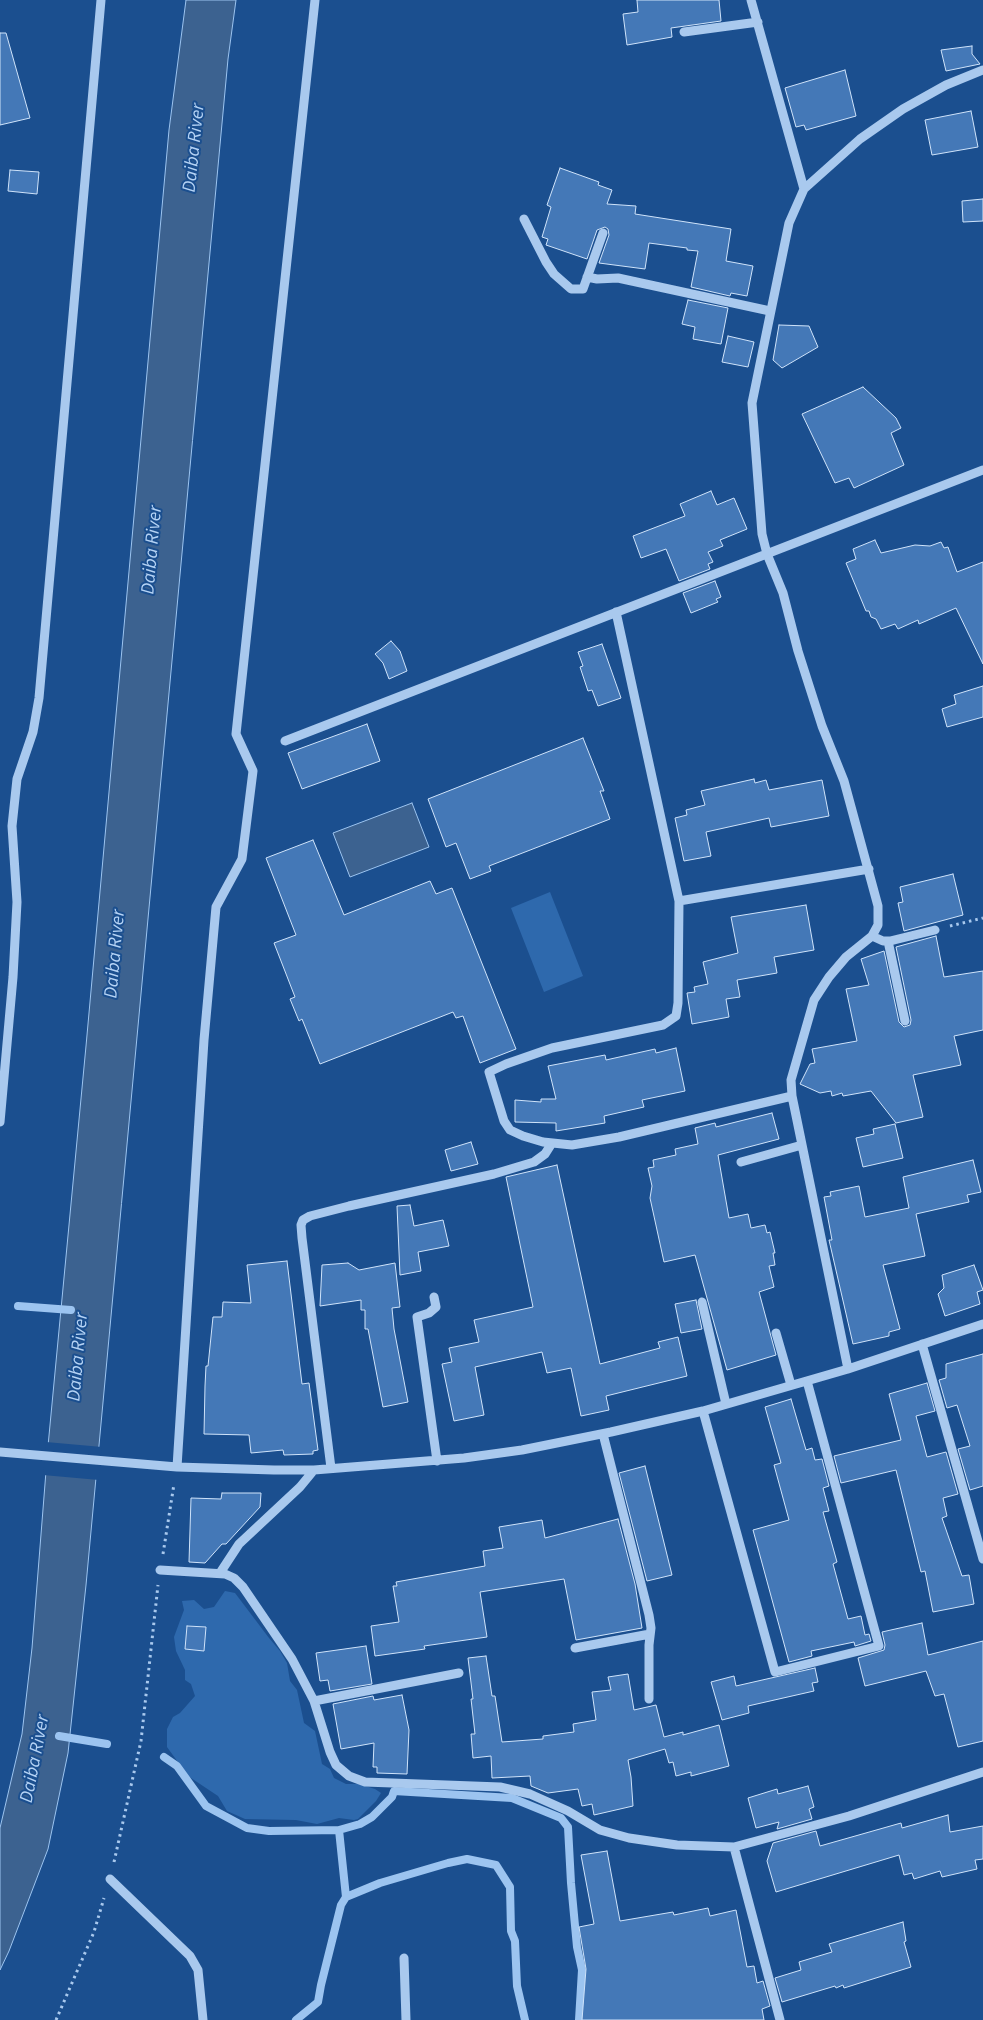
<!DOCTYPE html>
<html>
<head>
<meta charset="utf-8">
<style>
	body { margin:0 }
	canvas { display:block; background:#1b4f8f }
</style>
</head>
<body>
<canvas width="983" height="2020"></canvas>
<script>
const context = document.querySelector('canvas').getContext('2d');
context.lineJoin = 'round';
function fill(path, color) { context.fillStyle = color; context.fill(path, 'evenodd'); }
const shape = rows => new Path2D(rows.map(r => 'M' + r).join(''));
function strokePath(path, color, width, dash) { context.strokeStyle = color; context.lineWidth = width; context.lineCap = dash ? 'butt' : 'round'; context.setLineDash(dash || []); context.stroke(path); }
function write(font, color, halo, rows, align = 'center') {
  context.font = font + ' "Source Sans 3",sans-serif'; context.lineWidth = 4; context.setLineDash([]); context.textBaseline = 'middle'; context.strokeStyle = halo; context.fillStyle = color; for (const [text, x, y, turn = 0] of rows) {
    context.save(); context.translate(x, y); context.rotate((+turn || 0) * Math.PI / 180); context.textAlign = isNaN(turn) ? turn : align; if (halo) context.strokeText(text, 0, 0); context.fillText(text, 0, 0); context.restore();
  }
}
const green = shape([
	[550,892,583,976,544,992,511,908],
	[225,1591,235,1593,269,1638,280,1651,287,1663,290,1681,297,1690,304,1723,315,1731,322,1764,330,1769,334,1778,346,1784,359,1784,375,1789,381,1793,376,1801,358,1819,354,1820,339,1818,317,1824,296,1820,245,1819,227,1811,218,1796,188,1776,167,1747,167,1729,173,1717,180,1713,195,1696,191,1684,185,1680,185,1670,176,1651,174,1637,184,1610,182,1601,194,1600,204,1609,214,1607]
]);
const water = shape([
	[186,0,236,0,228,59,86,1585,68,1753,48,1849,9,1951,0,1970,0,1828,22,1734,32,1648,48,1446,86,1046,169,130,186,0],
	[412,803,429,847,350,877,333,833,412,803]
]);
const pier = shape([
	[46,1442,102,1447,99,1480,43,1475]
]);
const stream = shape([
	[18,1306,71,1310],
	[59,1736,107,1744],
	[164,1757,177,1766,206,1806,247,1828,269,1831,339,1830,346,1897,380,1883,448,1863,467,1859,496,1865,510,1887,511,1931,515,1941,517,1986,525,2020],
	[339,1830,360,1824,372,1817,392,1797,394,1791,512,1798,561,1818,568,1827,571,1883,577,1947,582,1970,579,2020],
	[296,2020,318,2002,321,1985,341,1905,346,1897]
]);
const building = shape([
	[637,0,719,0,721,21,671,28,672,37,627,45,623,14,638,12,637,0],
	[0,33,6,33,30,118,0,125,0,33],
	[972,46,972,54,980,64,946,71,941,50,972,46],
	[845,70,856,116,806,130,804,125,796,127,785,88,845,70],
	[971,111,978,147,932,155,925,120,971,111],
	[560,168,599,182,598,185,612,190,607,204,636,206,635,214,731,229,726,261,753,266,747,296,731,293,730,296,691,287,698,251,687,250,687,248,649,243,645,269,599,263,609,235,608,229,605,227,597,230,587,259,546,245,548,239,542,237,551,207,547,205,560,168],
	[10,170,39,172,37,194,8,191,10,170],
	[983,199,983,221,963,222,962,201,983,199],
	[688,300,728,308,721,344,693,339,695,327,682,324,688,300],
	[779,325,809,326,818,347,782,368,773,360,779,325],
	[728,336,754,342,748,367,722,362,728,336],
	[863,387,896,418,901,428,891,433,904,465,854,488,849,478,835,483,802,414,863,387],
	[711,491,717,505,734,498,747,529,720,540,723,546,708,552,713,562,708,564,710,569,679,581,666,549,641,558,633,536,685,516,680,504,711,491],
	[875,540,881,553,915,545,930,546,941,542,944,548,948,547,957,572,983,562,983,664,956,608,919,624,918,620,898,629,895,624,881,629,876,619,871,617,869,611,866,611,846,563,856,559,853,549,875,540],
	[715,581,721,597,716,599,718,602,691,613,683,593,715,581],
	[391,641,400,651,407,671,389,679,383,663,375,654,391,641],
	[602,644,621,698,598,706,592,690,588,691,580,667,583,666,578,652,602,644],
	[983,686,983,717,947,727,942,709,956,704,954,695,983,686],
	[367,724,380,761,302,789,288,753,367,724],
	[583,738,604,791,600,791,610,819,489,866,491,871,470,879,456,843,446,847,428,799,583,738],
	[754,779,755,783,766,780,769,790,822,780,829,816,771,827,769,818,706,832,711,856,684,861,675,818,687,815,686,810,705,805,701,791,754,779],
	[313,840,344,915,430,881,436,894,452,888,516,1049,480,1063,463,1016,456,1018,453,1012,320,1064,302,1019,299,1021,290,999,295,997,274,943,296,935,266,858,313,840],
	[953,874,963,915,904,931,898,903,903,902,900,887,953,874],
	[806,905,814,950,774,957,777,973,737,980,740,997,726,999,729,1017,692,1024,687,993,695,992,694,987,708,984,703,962,738,953,731,917,806,905],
	[936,936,944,977,983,971,983,1030,954,1036,961,1065,913,1075,923,1117,896,1123,871,1091,843,1096,842,1093,832,1096,831,1091,820,1093,800,1084,810,1064,815,1063,812,1049,857,1041,846,989,869,985,861,959,884,951,899,1022,904,1027,910,1025,911,1020,896,947,936,936],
	[676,1048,685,1091,642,1100,644,1107,604,1116,605,1123,556,1131,556,1123,515,1122,515,1100,541,1102,541,1099,556,1099,548,1066,605,1055,606,1060,655,1049,656,1053,676,1048],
	[772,1113,779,1139,718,1155,729,1218,748,1214,751,1228,765,1225,767,1233,770,1232,775,1253,773,1253,775,1265,769,1266,774,1287,759,1292,776,1355,727,1370,695,1255,664,1262,650,1198,652,1186,648,1168,654,1167,653,1160,676,1155,675,1149,698,1144,695,1128,715,1123,716,1127,772,1113],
	[895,1124,903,1158,863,1167,856,1138,874,1134,873,1129,895,1124],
	[471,1142,478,1164,451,1171,445,1150,471,1142],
	[973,1160,981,1192,967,1195,969,1202,916,1214,925,1256,883,1265,900,1329,889,1332,889,1336,853,1344,829,1240,832,1240,824,1197,831,1196,830,1192,859,1186,865,1217,909,1208,903,1177,973,1160],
	[557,1165,600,1364,660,1348,658,1342,678,1337,687,1376,606,1396,609,1410,581,1416,571,1368,547,1373,542,1352,475,1367,484,1415,454,1421,442,1364,452,1362,449,1348,479,1342,474,1320,533,1307,506,1177,557,1165],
	[410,1205,414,1226,443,1220,449,1246,418,1252,421,1271,400,1275,397,1206,410,1205],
	[287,1261,302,1384,309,1383,318,1450,313,1451,313,1454,284,1455,283,1450,251,1453,249,1435,204,1434,205,1386,206,1366,208,1366,213,1317,222,1317,223,1302,251,1303,247,1265,287,1261],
	[348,1263,359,1270,395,1263,400,1307,392,1308,394,1329,408,1402,383,1407,368,1329,365,1329,365,1310,361,1310,361,1300,320,1306,322,1265,348,1263],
	[974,1265,983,1290,977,1292,980,1304,945,1316,938,1294,944,1288,942,1275,974,1265],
	[696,1300,702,1329,681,1333,675,1304,696,1300],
	[983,1354,983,1486,970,1490,958,1449,970,1446,957,1405,947,1408,939,1380,946,1378,946,1364,983,1354],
	[927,1383,935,1411,916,1416,927,1457,946,1452,958,1494,943,1498,947,1516,942,1518,962,1576,969,1575,974,1604,933,1612,925,1571,921,1572,896,1470,841,1483,834,1456,901,1440,889,1394,927,1383],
	[791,1399,806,1450,812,1448,815,1460,822,1459,829,1486,823,1488,829,1511,823,1512,837,1562,833,1564,848,1619,861,1616,865,1635,869,1634,871,1641,855,1646,854,1642,811,1651,812,1656,789,1662,753,1530,789,1520,774,1465,781,1463,765,1407,791,1399],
	[645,1466,672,1575,647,1581,619,1473,645,1466],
	[222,1493,261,1493,260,1507,226,1544,222,1544,205,1563,189,1562,191,1498,221,1499,222,1493],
	[618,1519,635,1584,642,1628,576,1640,564,1579,480,1592,487,1637,424,1646,425,1649,375,1656,371,1626,399,1622,393,1586,397,1586,396,1582,485,1566,483,1551,503,1548,499,1527,542,1520,545,1538,618,1519],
	[922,1623,928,1655,983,1641,983,1741,958,1747,944,1694,935,1696,926,1671,865,1686,858,1658,884,1650,885,1645,882,1632,922,1623],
	[187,1626,206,1627,204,1651,185,1649,187,1626],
	[366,1646,372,1684,330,1691,328,1680,320,1681,316,1653,366,1646],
	[486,1656,492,1696,495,1696,502,1742,543,1739,543,1736,574,1732,573,1724,596,1720,592,1692,611,1690,608,1677,628,1674,634,1710,656,1705,664,1737,683,1732,683,1735,719,1725,729,1766,691,1776,691,1772,676,1776,673,1762,669,1763,665,1749,628,1760,631,1777,633,1806,594,1815,592,1804,582,1806,578,1789,548,1793,531,1786,530,1776,492,1778,491,1756,473,1758,471,1734,475,1734,471,1699,473,1699,468,1658,486,1656],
	[815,1668,818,1682,812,1683,814,1691,748,1706,749,1713,722,1720,711,1682,734,1676,736,1686,815,1668],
	[402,1695,409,1730,407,1774,377,1773,377,1767,373,1767,374,1743,341,1749,333,1704,373,1696,374,1700,402,1695],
	[808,1786,814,1807,809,1809,812,1819,777,1829,779,1822,756,1828,748,1798,777,1789,778,1794,808,1786],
	[948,1815,950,1832,983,1826,983,1859,975,1860,977,1869,942,1877,940,1871,914,1879,912,1873,904,1875,899,1855,776,1892,767,1861,773,1843,816,1831,820,1846,901,1823,902,1828,948,1815],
	[607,1851,620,1921,673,1912,674,1915,708,1908,710,1916,736,1910,747,1967,754,1966,757,1983,763,1981,770,2006,762,2009,764,2020,582,2020,586,1969,579,1927,594,1924,581,1855,607,1851],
	[903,1922,906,1941,904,1942,911,1967,844,1988,843,1985,836,1988,835,1986,782,2002,775,1978,801,1970,799,1962,832,1952,829,1944,903,1922]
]);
const path = shape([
	[950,926,983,918],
	[163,1554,174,1484],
	[114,1862,141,1741,158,1585],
	[56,2020,94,1932,104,1898]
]);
const minor = shape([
	[751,0,804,189],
	[684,32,758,22],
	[524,219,546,262,554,274,571,289,583,289,603,233],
	[587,277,597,279,618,278,770,311],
	[616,612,679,901,678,1003,676,1016,663,1025,552,1048,506,1064,489,1072,504,1121,510,1130,523,1136,543,1142,572,1145,619,1137,792,1096],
	[285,741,983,470],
	[679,901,869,869],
	[872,936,883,941,890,941,935,930],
	[888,941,905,1021],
	[0,1122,13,977,17,902,12,826,17,779,33,732,39,698,101,0],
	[741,1162,802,1145],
	[434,1297,436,1307,429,1313,417,1317,437,1461],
	[702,1302,726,1404],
	[776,1333,791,1385],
	[922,1344,983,1559],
	[848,1369,792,1096,791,1080,814,1000,829,977,846,957,872,936,878,925,878,906,844,781,822,726,798,651,783,593,767,554,762,534,752,403,789,223,804,189,860,139,903,109,946,85,983,70],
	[703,1411,775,1672,879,1646,807,1381],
	[603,1434,649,1615,651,1628,649,1645,649,1699],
	[0,1452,177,1467,274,1470,314,1470,464,1458,522,1450,611,1432,703,1411,848,1369,983,1324],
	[177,1467,204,1040,216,907,242,859,253,771,236,734,315,0],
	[331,1468,302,1238,301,1225,303,1220,310,1216,349,1206,494,1174,534,1162,545,1154,552,1143],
	[160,1570,225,1574,234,1578,243,1587,292,1659,314,1701,459,1673],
	[220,1573,239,1544,300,1487,314,1470],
	[575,1648,650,1634],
	[314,1701,330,1752,336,1765,349,1776,365,1782,500,1787,530,1794,568,1811,600,1830,629,1838,677,1845,734,1847],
	[110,1879,190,1956,198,1970,203,2020],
	[404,1958,406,2020],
	[780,2020,734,1847,849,1816,983,1772]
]);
const waterNames = [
	["Daiba River",195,148,-84],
	["Daiba River",153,550,-85],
	["Daiba River",116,954,-85],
	["Daiba River",79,1357,-85],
	["Daiba River",36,1759,-79]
];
fill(green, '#2e69ad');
fill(water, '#3c6290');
strokePath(water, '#9cc4f0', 1);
fill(pier, '#1b4f8f');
strokePath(stream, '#9cc4f0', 8);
fill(building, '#4478b7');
strokePath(building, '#cfe3fa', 1);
strokePath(path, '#a9c9ee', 3, [2.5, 4]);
strokePath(minor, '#a9c9ee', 9);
write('italic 19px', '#b5d3f5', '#1b4f8f', waterNames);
</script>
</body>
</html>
